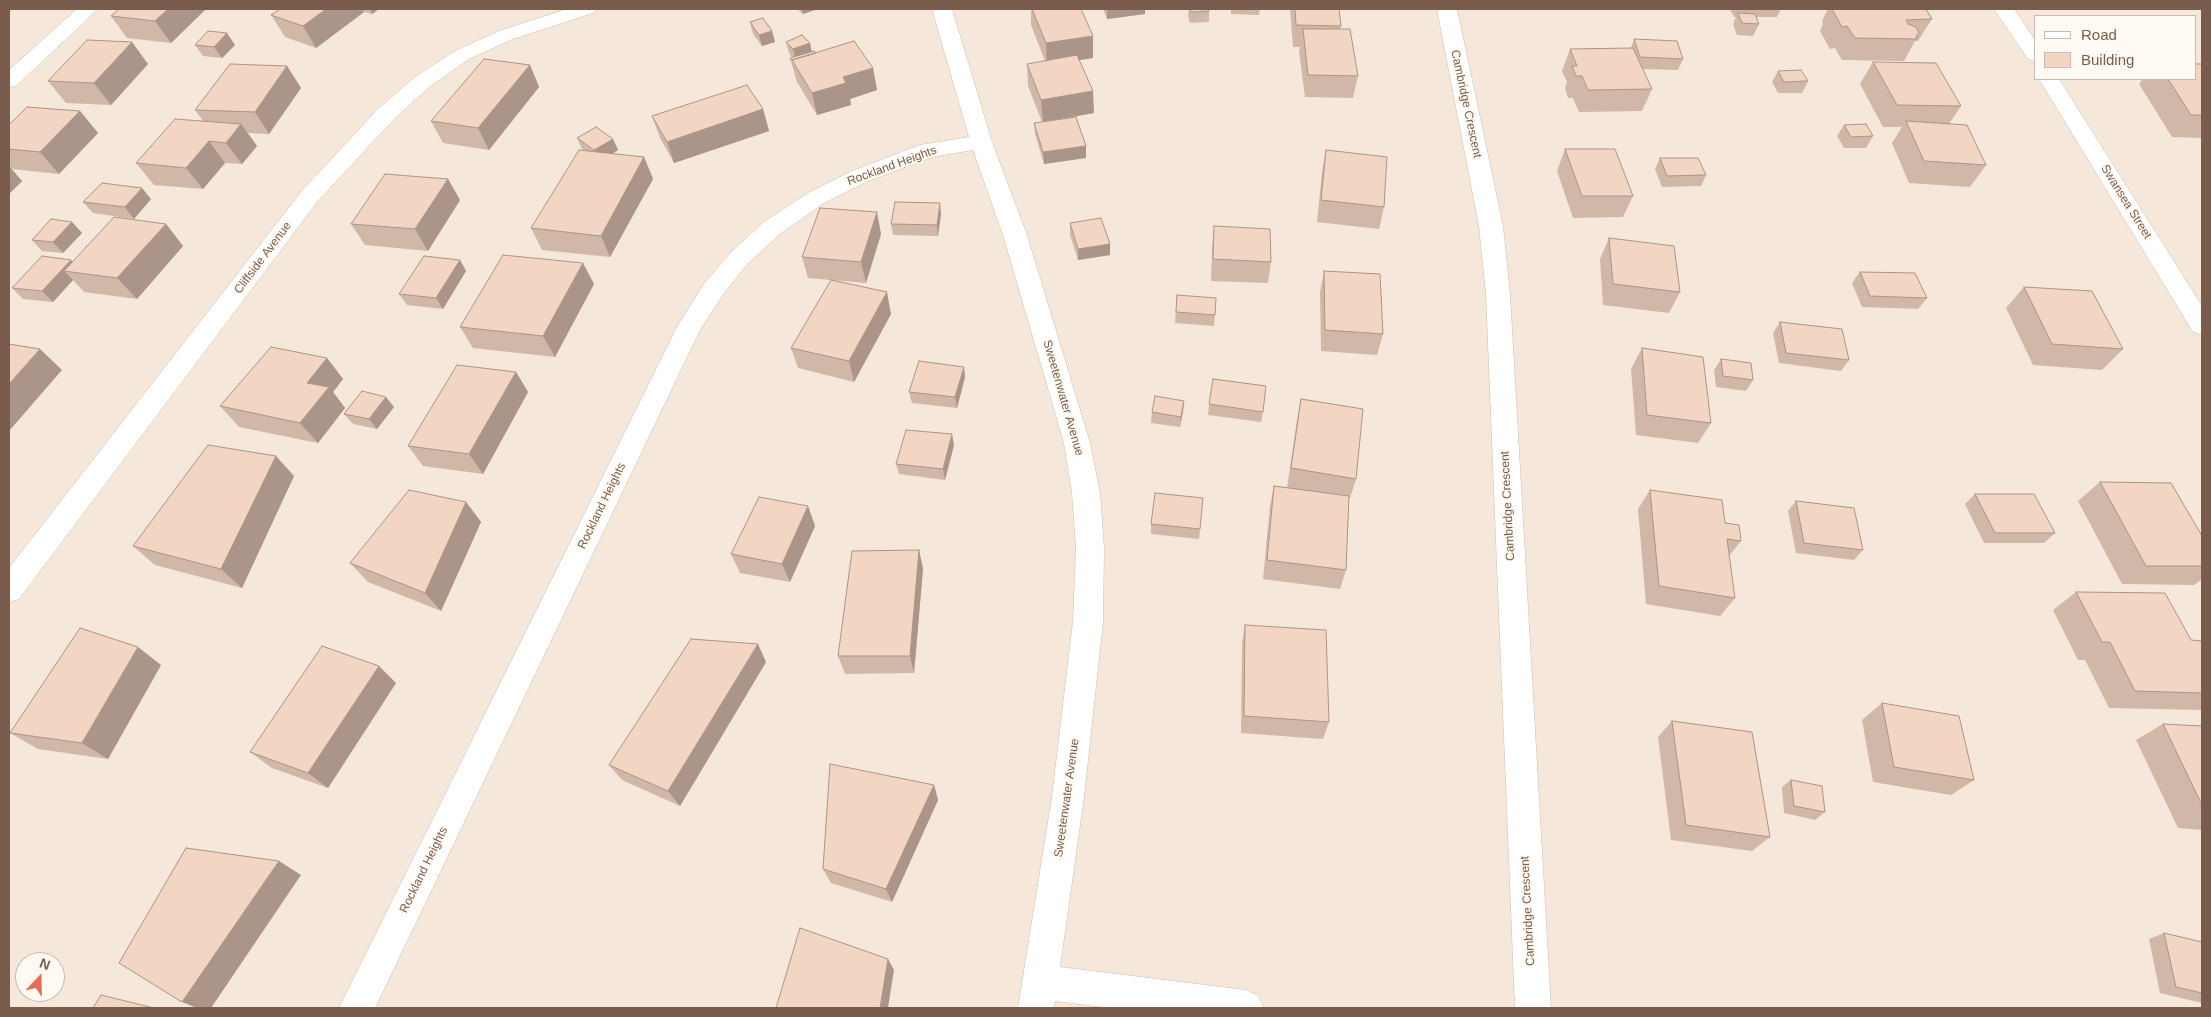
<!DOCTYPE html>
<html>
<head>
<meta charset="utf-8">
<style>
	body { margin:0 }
	#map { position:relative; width:2211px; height:1017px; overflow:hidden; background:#fdf6ec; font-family:Arial,sans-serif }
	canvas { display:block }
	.frame { position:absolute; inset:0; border:10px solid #7a5c4d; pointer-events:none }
	.legend { position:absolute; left:2034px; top:15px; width:162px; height:65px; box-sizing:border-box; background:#fffaf3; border:1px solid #cabbb1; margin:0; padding:6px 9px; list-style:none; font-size:15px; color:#7a5c4d }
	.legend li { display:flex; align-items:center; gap:10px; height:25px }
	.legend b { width:25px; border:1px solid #cabbb1 }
	.north { position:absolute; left:15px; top:952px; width:50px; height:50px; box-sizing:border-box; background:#fffaf3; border:1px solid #cabbb1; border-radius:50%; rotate:21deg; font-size:14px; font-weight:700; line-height:20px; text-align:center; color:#7a5c4d }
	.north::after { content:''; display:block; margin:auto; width:18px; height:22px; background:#e76f51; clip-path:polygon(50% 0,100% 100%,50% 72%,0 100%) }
</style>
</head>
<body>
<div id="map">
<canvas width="2211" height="1017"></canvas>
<div class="frame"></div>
<ul class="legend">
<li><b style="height:6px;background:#fff"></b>Road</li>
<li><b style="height:14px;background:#f3d5c3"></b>Building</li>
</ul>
<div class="north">N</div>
</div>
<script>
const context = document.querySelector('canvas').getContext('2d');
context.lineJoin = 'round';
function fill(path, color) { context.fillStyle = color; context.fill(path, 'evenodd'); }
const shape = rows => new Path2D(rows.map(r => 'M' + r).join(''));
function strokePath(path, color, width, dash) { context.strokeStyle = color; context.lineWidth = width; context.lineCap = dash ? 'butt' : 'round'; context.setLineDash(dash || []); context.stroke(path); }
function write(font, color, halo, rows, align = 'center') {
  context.font = font + ' Arial,sans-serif'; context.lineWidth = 4; context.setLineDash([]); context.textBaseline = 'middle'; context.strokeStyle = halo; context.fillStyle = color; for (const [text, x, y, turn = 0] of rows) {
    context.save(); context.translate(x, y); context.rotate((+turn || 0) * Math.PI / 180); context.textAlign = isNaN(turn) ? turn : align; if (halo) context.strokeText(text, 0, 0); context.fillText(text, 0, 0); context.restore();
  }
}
const residential = shape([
	[9,9,2202,9,2202,1008,9,1008],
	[2035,16,2195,16,2195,79,2035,79],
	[25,962,55,962,55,992,25,992]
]);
const minor = shape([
	[77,9,98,9,16,86,9,87,9,70,77,9],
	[567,9,596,9,593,13,513,39,469,59,429,87,393,120,317,202,19,599,9,602,9,568,301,192,377,110,415,77,455,51,499,31,567,9],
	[932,9,952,9,992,142,1027,235,1090,443,1100,493,1104,548,1103,621,1084,797,1060,967,1246,990,1258,996,1264,1008,1110,1008,1055,1001,1054,1008,1018,1008,1052,797,1073,621,1076,548,1072,493,1064,443,1003,235,973,150,932,157,868,181,824,203,780,234,747,264,722,296,700,330,375,1008,339,1008,677,327,704,284,731,252,764,222,808,193,852,171,920,145,969,137,932,9],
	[1437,9,1457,9,1503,226,1510,294,1551,1008,1515,1008,1486,294,1479,226,1437,9],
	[1994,9,2014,9,2035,40,2035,61,2028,59,1994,9],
	[2039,79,2059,79,2202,306,2202,335,2193,332,2039,79]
]);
const wall = shape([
	[119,9,206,9,171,43,127,38,111,16],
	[280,9,379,9,372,14,364,12,316,48,285,37,271,15],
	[797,9,818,9,803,14],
	[1031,9,1081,9,1093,58,1079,60,1094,113,1061,119,1086,146,1086,158,1044,164,1035,134,1034,123,1042,122,1028,86,1027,64,1045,61,1031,25],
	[1103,9,1145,9,1145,14,1107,19],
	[1189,9,1209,9,1209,22,1190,23,1188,16],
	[1231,9,1260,9,1259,15,1231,14],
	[1290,9,1339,9,1341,26,1340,29,1358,76,1353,98,1305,97,1299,51,1300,47,1293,47],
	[1730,9,1781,9,1777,17,1756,17,1759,24,1753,36,1737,35,1733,24,1736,17,1734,17],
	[1828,9,1926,9,1932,19,1918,41,1915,41,1904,61,1842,60,1835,48,1830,49,1820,31,1823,24,1822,21],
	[750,22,772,31,775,42,762,46,753,34],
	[1634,39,1683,59,1678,70,1642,69,1652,89,1642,111,1579,112,1573,98,1568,98,1565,88,1567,82,1562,71,1570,49,1631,48],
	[786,42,810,43,812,52,873,68,877,90,850,99,851,105,817,115,797,82,790,58,792,57,789,53],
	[195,45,235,45,222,58,203,56],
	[1873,62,1961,106,1949,124,1986,165,1970,187,1909,183,1892,143,1902,127,1883,127,1860,84],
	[148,64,111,105,66,103,48,81],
	[2202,64,2202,138,2172,137,2139,84,2143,79,2195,79],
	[530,65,539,87,489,150,443,143,431,121],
	[287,66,301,88,269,134,248,133,257,146,242,164,225,163,203,189,154,185,136,163,203,121,195,110],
	[1778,71,1808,81,1802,93,1778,93,1772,82],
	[763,109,769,131,674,163,660,138,652,116],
	[80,111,98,133,59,174,11,169,22,181,9,194,9,125],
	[1844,125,1873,136,1866,148,1844,148,1837,136],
	[577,138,613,139,618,150,612,154,644,157,653,179,610,257,542,250,531,228,584,151,582,149],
	[1565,149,1633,196,1623,217,1573,218,1557,171],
	[1326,150,1384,207,1379,229,1317,222,1322,172],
	[1660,158,1706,175,1701,186,1662,187,1655,169],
	[448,179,460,200,428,251,365,245,351,224],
	[151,199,134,219,93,213,83,202],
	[941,214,938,236,893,235,891,224],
	[72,222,82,233,63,253,42,251,32,240],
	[1070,223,1110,255,1078,260,1070,235],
	[166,224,183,246,137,299,84,292,73,280,53,302,23,299,12,288,72,262],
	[1214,226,1271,262,1268,283,1211,281,1212,248],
	[881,234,866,283,808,278,802,257],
	[1609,238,1680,292,1669,313,1603,305,1600,259],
	[460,260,466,271,443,309,407,305,399,294],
	[1324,271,1383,334,1377,355,1321,351,1320,292],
	[1860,272,1927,298,1918,309,1862,307,1852,283],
	[594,284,555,357,473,348,460,327],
	[2024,287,2123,349,2102,370,2033,365,2006,308],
	[1177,295,1215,315,1214,326,1175,323],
	[891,314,854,382,798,368,791,348],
	[1780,322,1849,360,1841,371,1779,363,1773,333],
	[1642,348,1711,423,1698,443,1636,435,1631,369],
	[327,358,343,379,333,392,345,408,318,443,239,427,220,406],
	[1721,359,1753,380,1746,391,1716,387,1714,370],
	[516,372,528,392,483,474,423,466,408,446],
	[965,377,957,408,912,403,909,392],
	[1301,399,1356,479,1350,498,1349,498,1346,570,1340,589,1263,579,1270,506,1274,486,1287,488,1297,420],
	[1184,401,1183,411,1180,427,1151,423,1152,412],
	[1209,404,1263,412,1261,422,1208,415],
	[394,407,377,429,353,424,344,414],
	[954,445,945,480,899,474,896,464],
	[294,476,242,588,155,565,133,546],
	[2100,482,2202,536,2202,579,2194,585,2122,584,2078,501],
	[1650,490,1725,523,1741,541,1729,556,1735,598,1720,616,1646,604,1638,509],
	[1975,494,2055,533,2044,543,1984,543,1965,504],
	[1203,498,1199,539,1151,534,1151,524],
	[1796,501,1863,550,1854,560,1796,553,1788,511],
	[466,502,481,522,441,611,368,582,350,563],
	[808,506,815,526,790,582,740,573,731,554],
	[919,550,923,569,914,673,845,674,838,656],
	[2076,592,2191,640,2202,641,2202,710,2109,708,2085,660,2078,660,2053,610],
	[1245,625,1329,722,1323,739,1241,733,1242,643],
	[766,662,680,806,622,780,609,765],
	[161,665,108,759,38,749,10,733],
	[396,683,328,788,272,768,250,752],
	[1882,703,1974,780,1951,795,1873,782,1862,720],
	[1672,721,1770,837,1752,851,1671,840,1658,737],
	[2163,724,2202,726,2202,830,2178,828,2136,740],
	[1791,780,1825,812,1815,820,1784,813,1782,787],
	[934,785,938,800,892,902,831,883,823,869],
	[2164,933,2202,942,2202,1003,2160,993,2149,939]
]);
const shadedWall = shape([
	[168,9,206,9,171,43,155,21],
	[326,9,362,9,364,12,316,48,303,26],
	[370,9,379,9,372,14],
	[801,9,818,9,803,14],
	[1107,9,1145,9,1145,14,1107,19],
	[772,31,775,42,762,46,759,35],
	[227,33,235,45,222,58,214,47],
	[1093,36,1093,58,1047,65,1046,43],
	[132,42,148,64,111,105,94,83],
	[810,43,812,54,796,61,793,49],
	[530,65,539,87,489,150,478,128],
	[287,66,301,88,269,134,255,112],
	[873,68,877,90,850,99,851,105,817,115,812,93,843,77],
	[1093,91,1094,113,1043,122,1041,100],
	[763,109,769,131,674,163,667,142],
	[80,111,98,133,59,174,40,152],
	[241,124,257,146,242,164,226,143],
	[613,139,618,150,599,162,594,150],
	[209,141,225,163,203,189,186,168],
	[1086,146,1086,158,1044,164,1043,152],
	[644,157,653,179,610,257,601,236],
	[9,166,22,181,9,194],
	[448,179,460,200,428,251,415,229],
	[142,188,151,199,134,219,125,207],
	[940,203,941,214,938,236,937,225],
	[877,212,881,234,866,283,861,262],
	[72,222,82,233,63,253,53,242],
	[166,224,183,246,137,299,117,278],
	[1110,244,1110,255,1078,260,1078,249],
	[71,260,81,271,64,271,73,280,53,302,42,291],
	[460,260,466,271,443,309,436,298],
	[583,263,594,284,555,357,543,336],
	[887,292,891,314,854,382,849,361],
	[40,349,62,370,9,431,9,384],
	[327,358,343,379,333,392,345,408,318,443,300,423,307,383],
	[964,367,965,377,957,408,955,397],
	[516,372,528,392,483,474,469,454],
	[386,397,394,407,377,429,369,419],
	[1184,401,1183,411,1180,427,1181,417],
	[952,434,954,445,945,480,943,469],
	[276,456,294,476,242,588,221,569],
	[466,502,481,522,441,611,425,593],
	[808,506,815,526,790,582,782,564],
	[919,550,923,569,914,673,910,656],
	[758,644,766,662,680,806,668,791],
	[138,647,161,665,108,759,82,743],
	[379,666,396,683,328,788,308,773],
	[934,785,938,800,892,902,886,889],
	[279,861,301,875,211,1008,197,1008,182,1002],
	[888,959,894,970,888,1008,880,1008]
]);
const building = shape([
	[119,9,168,9,155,21,111,16,119,9],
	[280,9,326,9,303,26,271,15,280,9],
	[1032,9,1081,9,1093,36,1046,43,1032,9],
	[1190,9,1209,9,1209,11,1191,12,1190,9],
	[1295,9,1339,9,1341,26,1296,25,1295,9],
	[1832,9,1926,9,1932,19,1906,20,1908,24,1916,27,1919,33,1916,36,1917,39,1855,38,1847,26,1842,27,1832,9],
	[1738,13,1755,14,1759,24,1742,23,1738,13],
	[763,18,772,31,759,35,750,22,763,18],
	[1303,29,1350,29,1358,76,1308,75,1303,29],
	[208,31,227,33,214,47,195,45,208,31],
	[802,35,810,43,793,49,786,42,802,35],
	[1634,39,1677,41,1683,59,1640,57,1634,39],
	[87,40,132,42,94,83,48,81,87,40],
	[854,41,873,68,843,77,846,83,812,93,792,60,854,41],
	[1633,48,1652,89,1588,90,1582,76,1576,76,1572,66,1577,66,1570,49,1633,48],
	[814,51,816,53,792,60,792,61,790,58,814,51],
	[1077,55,1093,91,1041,100,1027,64,1077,55],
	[484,59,530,65,478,128,431,121,484,59],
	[1873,62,1936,63,1961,106,1897,105,1873,62],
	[230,64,287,66,255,112,195,110,230,64],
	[2195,64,2202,64,2202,115,2191,115,2168,79,2195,79,2195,64],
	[1801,70,1808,81,1784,82,1778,71,1801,70],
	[747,85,763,109,667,142,652,116,747,85],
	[27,107,80,111,40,152,9,149,9,125,27,107],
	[1076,117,1086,146,1043,152,1034,123,1076,117],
	[175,119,241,124,226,143,209,141,186,168,136,163,175,119],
	[1906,121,1967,125,1986,165,1924,161,1906,121],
	[1866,124,1873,136,1851,137,1844,125,1866,124],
	[596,127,613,139,594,150,577,138,596,127],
	[1565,149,1615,149,1633,196,1582,196,1565,149],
	[579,150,644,157,601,236,531,228,579,150],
	[1326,150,1387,157,1384,207,1321,200,1326,150],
	[1660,158,1698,158,1706,175,1667,176,1660,158],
	[385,174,448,179,415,229,351,224,385,174],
	[102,183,142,188,125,207,83,202,102,183],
	[895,202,940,203,937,225,891,224,895,202],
	[820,208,877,212,861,262,802,257,820,208],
	[114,217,166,224,117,278,64,271,114,217],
	[1101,218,1110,244,1078,249,1070,223,1101,218],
	[51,219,72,222,53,242,32,240,51,219],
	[1214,226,1270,229,1271,262,1213,259,1214,226],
	[1609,238,1674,246,1680,292,1613,284,1609,238],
	[503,255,583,263,543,336,460,327,503,255],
	[42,256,71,260,42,291,12,288,42,256],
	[424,256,460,260,436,298,399,294,424,256],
	[1324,271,1380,274,1383,334,1325,330,1324,271],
	[1860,272,1915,273,1927,298,1870,296,1860,272],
	[831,280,887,292,849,361,791,348,831,280],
	[2024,287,2092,291,2123,349,2052,344,2024,287],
	[1177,295,1216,298,1215,315,1176,312,1177,295],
	[1780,322,1842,329,1849,360,1786,353,1780,322],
	[9,344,40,349,9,384,9,344],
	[271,347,327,358,307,383,329,387,300,423,220,406,271,347],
	[1642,348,1703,357,1711,423,1647,415,1642,348],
	[1721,359,1751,363,1753,380,1723,376,1721,359],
	[919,361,964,367,955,397,909,392,919,361],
	[457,365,516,372,469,454,408,446,457,365],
	[1213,379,1266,386,1263,412,1209,404,1213,379],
	[362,391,386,397,369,419,344,414,362,391],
	[1155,396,1184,401,1181,417,1152,412,1155,396],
	[1301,399,1363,409,1356,479,1291,468,1301,399],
	[906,430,952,434,943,469,896,464,906,430],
	[208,445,276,456,221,569,133,546,208,445],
	[2100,482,2171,483,2202,536,2202,566,2146,566,2100,482],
	[1274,486,1349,496,1346,570,1267,560,1274,486],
	[409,490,466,502,425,593,350,563,409,490],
	[1650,490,1722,500,1725,523,1739,525,1741,541,1727,539,1735,598,1659,586,1650,490],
	[1155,493,1203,498,1200,529,1151,524,1155,493],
	[1975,494,2034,494,2055,533,1995,533,1975,494],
	[759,497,808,506,782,564,731,554,759,497],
	[1796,501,1854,508,1863,550,1804,543,1796,501],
	[919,550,910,656,838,656,852,551,919,550],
	[2076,592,2165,593,2191,640,2202,641,2202,693,2135,691,2110,642,2102,642,2076,592],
	[1245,625,1326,630,1329,722,1244,716,1245,625],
	[80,628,138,647,82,743,10,733,80,628],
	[691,639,758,644,668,791,609,765,691,639],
	[322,646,379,666,308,773,250,752,322,646],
	[1882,703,1959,716,1974,780,1894,767,1882,703],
	[1672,721,1752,732,1770,837,1686,825,1672,721],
	[2163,724,2202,726,2202,805,2163,724],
	[830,764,934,785,886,889,823,869,830,764],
	[1791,780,1822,786,1825,812,1794,806,1791,780],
	[186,848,279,861,182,1002,119,963,186,848],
	[800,928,888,959,880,1008,776,1008,800,928],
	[2164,933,2202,942,2202,993,2176,987,2164,933],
	[101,995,154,1008,93,1008,101,995]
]);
const streetNames = [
	["Cambridge Crescent",1466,104,78],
	["Rockland Heights",892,166,-20],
	["Swansea Street",2126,202,58],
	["Cliffside Avenue",263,258,-53],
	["Sweetenwater Avenue",1063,398,74],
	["Rockland Heights",602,506,-64],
	["Cambridge Crescent",1508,506,-93],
	["Sweetenwater Avenue",1067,798,-82],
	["Rockland Heights",424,870,-64],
	["Cambridge Crescent",1528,911,-93]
];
fill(residential, '#f5e8da');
strokePath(minor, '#d1beb0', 1);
fill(minor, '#fff');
fill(wall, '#d1b7a8');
fill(shadedWall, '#aa9588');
fill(building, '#f3d5c3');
strokePath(building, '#aa9588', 1);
write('12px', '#7a5c4d', '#fffaf3', streetNames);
</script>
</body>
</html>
